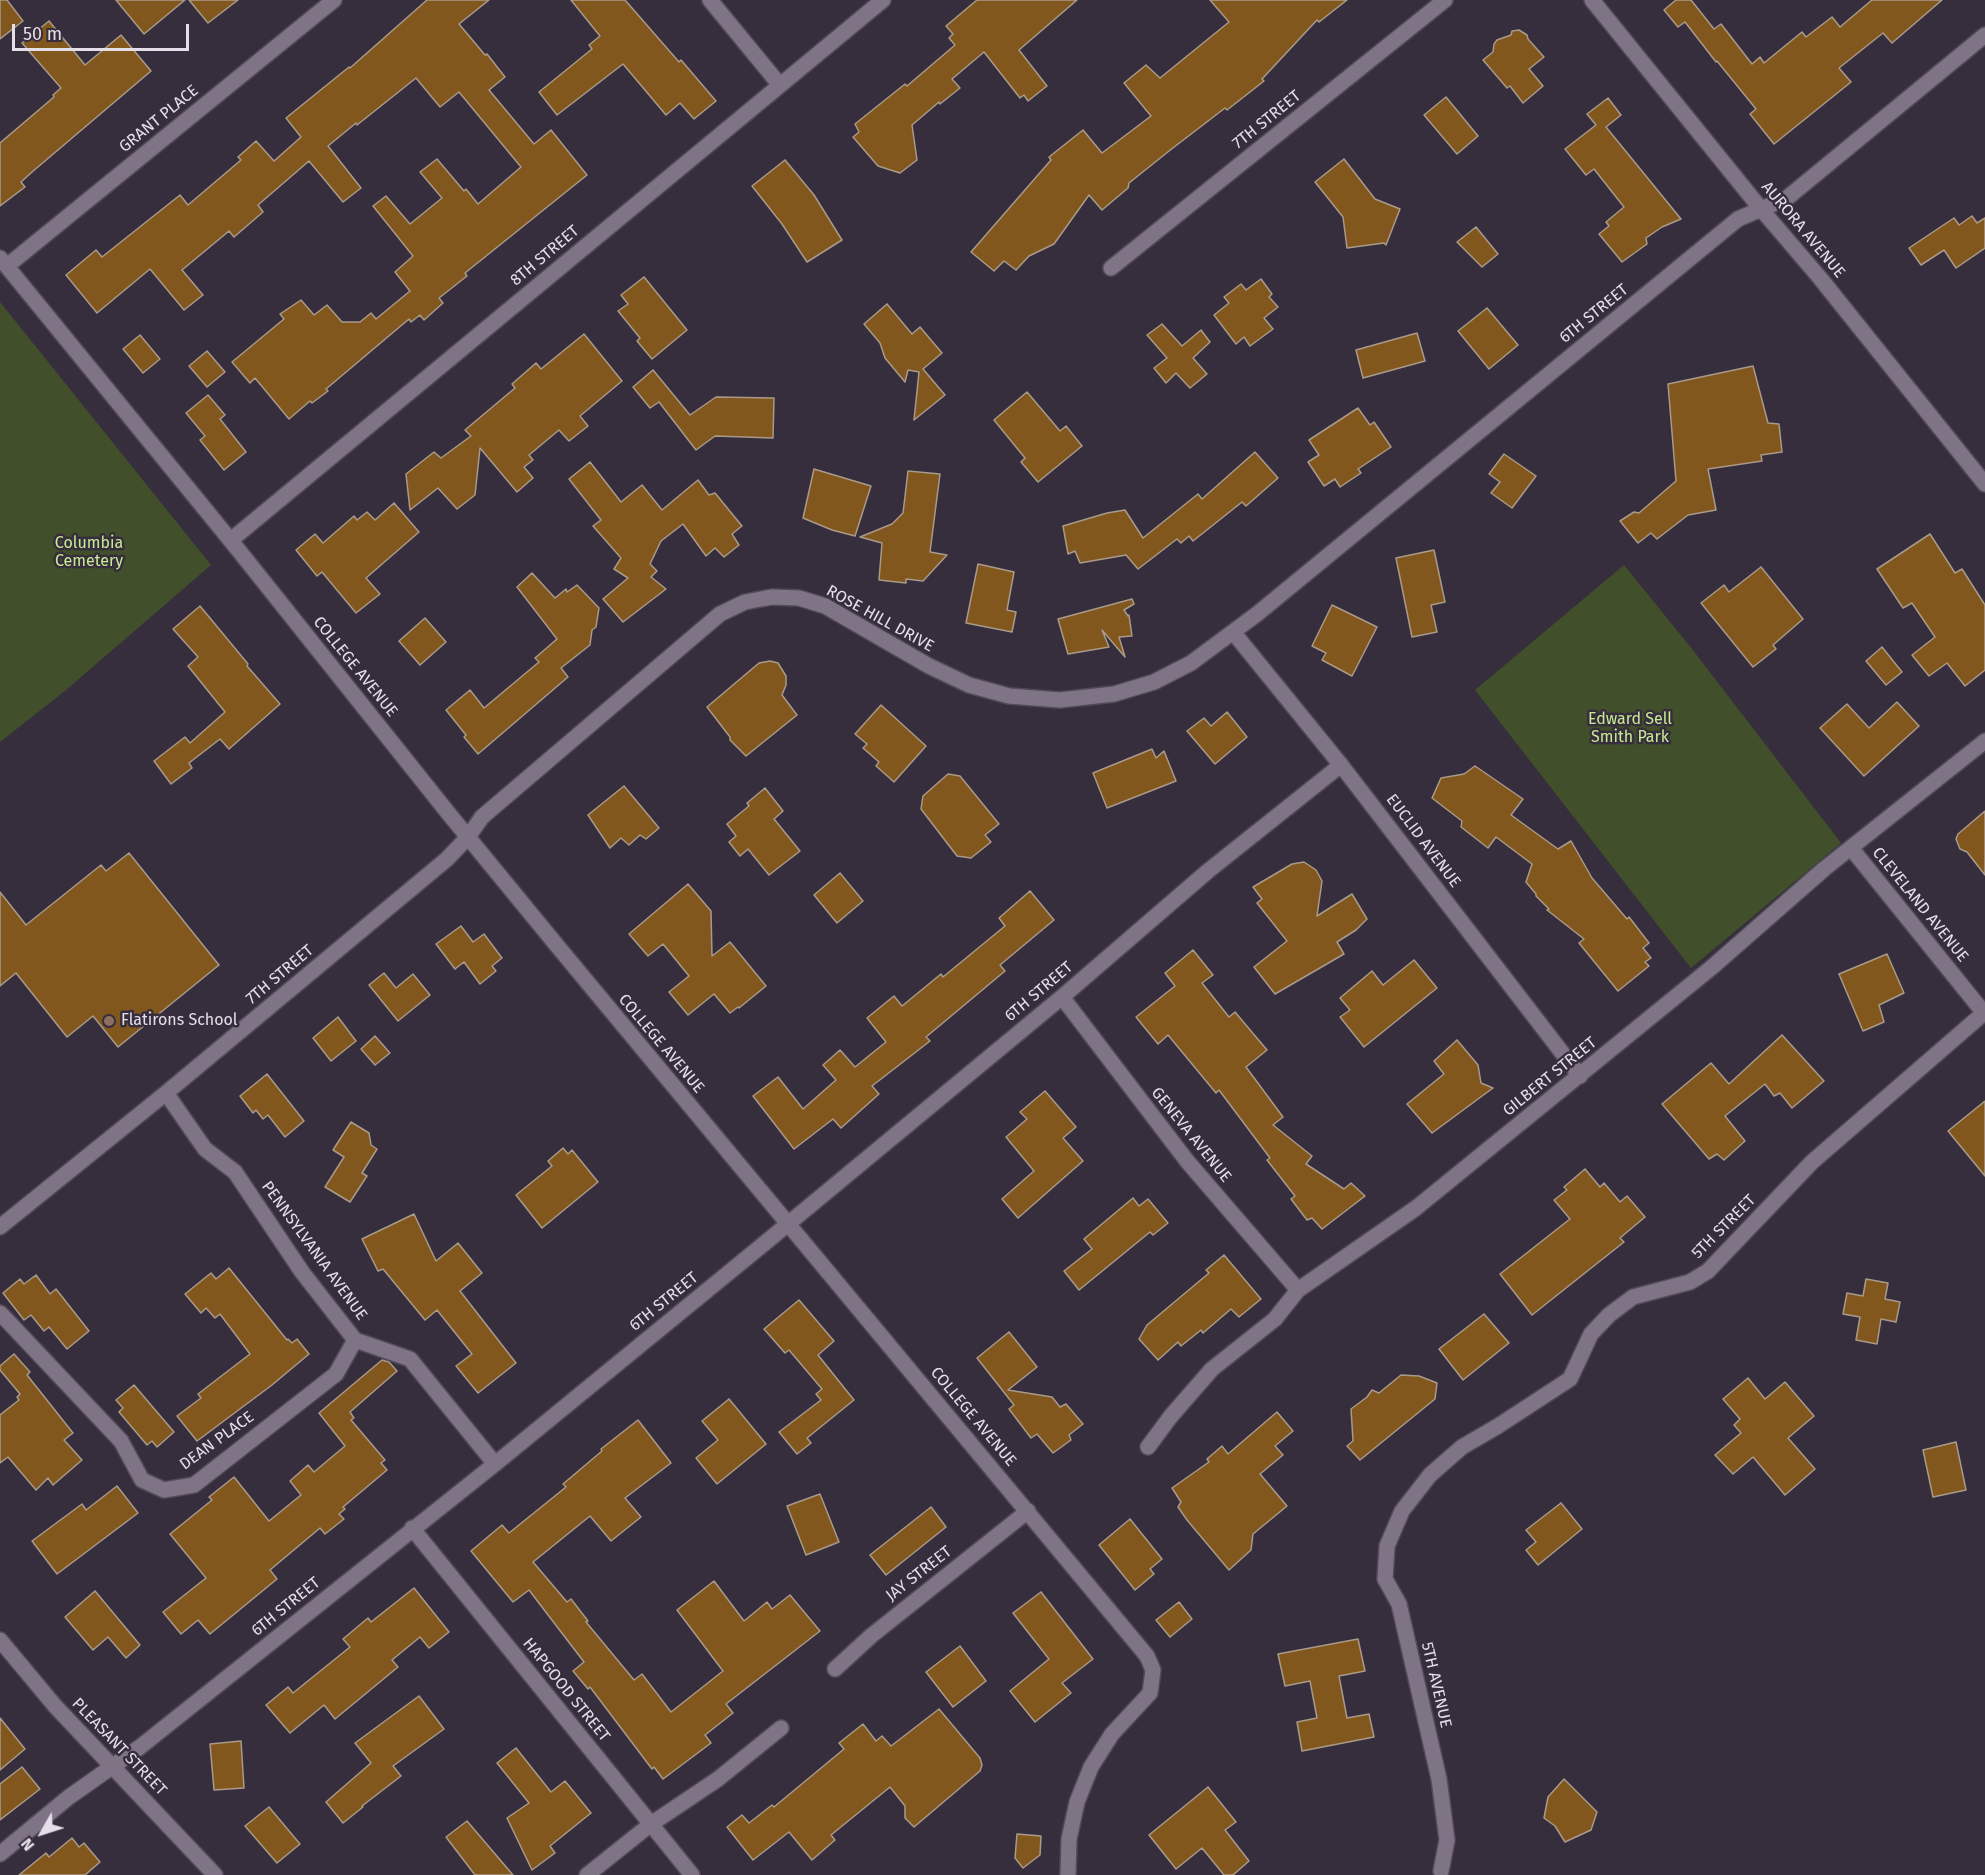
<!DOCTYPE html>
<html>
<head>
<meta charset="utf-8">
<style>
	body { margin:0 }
	#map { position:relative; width:1985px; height:1875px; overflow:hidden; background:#372e3d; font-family:"Fira Sans",sans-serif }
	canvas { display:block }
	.north { position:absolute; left:12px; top:1803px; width:60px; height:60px; -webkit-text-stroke:4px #372e3d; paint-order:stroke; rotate:231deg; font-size:16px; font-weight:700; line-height:24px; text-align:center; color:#e5dfe9 }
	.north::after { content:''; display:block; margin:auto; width:21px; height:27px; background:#e5dfe9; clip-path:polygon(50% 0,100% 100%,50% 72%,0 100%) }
	.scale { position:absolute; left:12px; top:24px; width:177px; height:27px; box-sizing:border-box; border:3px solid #e5dfe9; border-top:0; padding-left:8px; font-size:18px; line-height:21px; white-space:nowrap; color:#e5dfe9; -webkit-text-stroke:4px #372e3d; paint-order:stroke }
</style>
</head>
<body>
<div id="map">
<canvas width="1985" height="1875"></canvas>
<div class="north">N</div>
<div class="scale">50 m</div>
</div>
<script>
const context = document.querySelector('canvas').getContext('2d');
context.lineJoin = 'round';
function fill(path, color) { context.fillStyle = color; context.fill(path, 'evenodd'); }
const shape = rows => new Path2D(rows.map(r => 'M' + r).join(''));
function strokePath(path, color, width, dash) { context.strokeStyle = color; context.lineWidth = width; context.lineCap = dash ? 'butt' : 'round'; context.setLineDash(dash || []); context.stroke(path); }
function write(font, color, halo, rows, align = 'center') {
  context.font = font + ' "Fira Sans",sans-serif'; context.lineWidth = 5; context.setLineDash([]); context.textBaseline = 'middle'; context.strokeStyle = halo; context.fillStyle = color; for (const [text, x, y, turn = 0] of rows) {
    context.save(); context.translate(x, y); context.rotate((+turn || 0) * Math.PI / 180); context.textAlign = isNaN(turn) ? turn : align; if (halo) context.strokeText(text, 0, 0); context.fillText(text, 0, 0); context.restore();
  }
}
const green = shape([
	[0,302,211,565,66,690,0,742],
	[1624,565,1692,649,1841,843,1691,968,1475,690]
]);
const building = shape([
	[0,0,7,0,23,21,0,39,0,0],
	[116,0,185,0,144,34,116,0],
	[189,0,238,0,208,23,189,0],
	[427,0,489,0,459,24,485,55,487,54,505,77,489,90,534,144,551,130,587,175,465,273,467,276,439,298,443,303,424,320,420,315,411,322,409,319,326,389,328,391,312,403,310,401,289,419,255,378,250,383,232,362,284,319,280,314,301,300,314,315,327,305,342,322,360,322,371,313,376,319,410,291,395,272,413,256,373,206,386,196,410,224,442,198,420,172,437,159,464,191,466,189,478,204,521,167,459,92,440,107,416,78,357,125,356,123,328,146,361,188,343,202,309,161,258,205,263,212,234,237,229,231,182,270,203,295,184,310,150,269,97,313,66,275,96,250,102,257,180,195,188,205,241,160,238,157,256,141,274,161,301,137,286,118,349,67,350,68,427,0],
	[571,0,625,0,679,62,681,60,716,101,694,119,680,103,666,115,623,64,557,115,539,92,592,49,589,45,600,36,571,0],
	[977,0,1077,0,1019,50,1047,86,1028,101,1024,95,1020,98,984,52,952,79,960,88,940,104,939,102,912,125,917,160,900,173,878,166,853,137,859,132,855,124,905,84,907,86,955,45,949,38,953,34,946,26,977,0],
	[1210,0,1347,0,1319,22,1317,20,1262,79,1264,81,1227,110,1225,108,1169,151,1129,183,1128,188,1102,210,1089,195,1054,244,1029,256,1016,270,1004,261,994,271,971,252,1051,160,1049,157,1083,130,1102,153,1151,116,1124,83,1146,65,1160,78,1229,22,1210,0],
	[1676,0,1691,0,1714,29,1721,24,1752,64,1760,57,1764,63,1802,32,1806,37,1832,17,1840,27,1872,0,1942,0,1892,43,1883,33,1839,68,1851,82,1774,144,1750,114,1756,109,1717,61,1716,62,1685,22,1678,27,1664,10,1676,0],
	[49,21,85,65,121,35,151,71,32,172,21,182,25,187,0,206,0,143,54,97,53,95,61,88,22,43,49,21],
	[1519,30,1527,35,1528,39,1544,57,1529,69,1543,86,1523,103,1510,86,1507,88,1483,60,1493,52,1494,44,1497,40,1511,35,1512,31,1519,30],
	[1446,97,1478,136,1457,154,1424,115,1446,97],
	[1608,98,1621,115,1606,127,1681,219,1662,227,1646,238,1647,244,1622,262,1599,234,1609,226,1606,222,1624,207,1594,169,1586,175,1565,149,1596,125,1587,114,1608,98],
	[1344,159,1375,199,1400,209,1386,245,1384,243,1347,248,1343,217,1315,182,1344,159],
	[785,160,814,195,842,240,807,262,782,224,752,186,785,160],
	[1972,216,1977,223,1985,218,1985,248,1956,268,1944,250,1921,265,1909,248,1954,218,1959,225,1972,216],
	[1476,227,1498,254,1482,267,1457,242,1476,227],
	[644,277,687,330,652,359,637,341,640,338,618,311,628,304,621,295,644,277],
	[1261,279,1272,294,1269,297,1278,307,1264,318,1273,329,1250,346,1244,337,1236,344,1214,315,1229,303,1224,297,1241,284,1246,290,1261,279],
	[887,304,912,334,920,327,942,353,923,369,945,395,914,420,919,372,908,370,905,382,885,358,880,343,864,324,887,304],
	[1487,308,1518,345,1489,369,1458,331,1487,308],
	[1162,324,1182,346,1201,330,1210,342,1193,358,1207,374,1190,388,1176,373,1166,383,1154,368,1167,358,1147,335,1162,324],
	[1417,333,1425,361,1363,378,1356,350,1417,333],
	[584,334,622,381,580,416,588,426,569,441,559,430,529,455,533,460,524,467,533,478,517,492,480,448,475,495,457,509,438,488,410,510,406,474,434,452,441,458,471,436,465,430,515,388,512,384,536,363,541,369,584,334],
	[140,335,160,359,143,373,123,349,140,335],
	[207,351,225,372,207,387,189,366,207,351],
	[1753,366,1768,423,1779,424,1782,452,1761,455,1762,461,1708,469,1716,510,1688,515,1657,539,1651,533,1638,543,1620,521,1634,512,1639,513,1676,481,1668,384,1753,366],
	[653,370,690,415,716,397,774,398,773,438,715,436,696,450,659,402,650,408,633,387,653,370],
	[1027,392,1060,431,1066,426,1082,446,1038,482,1021,462,1025,458,994,420,1027,392],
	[208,395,225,415,220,419,246,452,224,470,200,440,205,436,186,413,208,395],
	[1358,408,1370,425,1374,422,1391,447,1358,469,1361,473,1340,487,1335,479,1324,486,1308,462,1319,455,1309,440,1358,408],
	[1255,452,1278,478,1246,506,1242,502,1193,541,1189,536,1181,543,1177,539,1138,569,1126,555,1080,563,1075,551,1068,554,1063,526,1107,513,1125,510,1143,538,1198,494,1202,499,1255,452],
	[1504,454,1536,476,1512,508,1491,493,1500,482,1489,474,1504,454],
	[590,462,621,502,642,485,662,510,698,480,709,495,715,493,742,526,732,534,739,545,724,557,715,548,706,556,683,524,661,541,650,564,657,571,651,577,666,589,623,622,603,599,628,578,614,569,621,558,593,526,601,520,569,479,590,462],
	[814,469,871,486,855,536,832,530,803,518,814,469],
	[908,471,940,474,930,552,947,555,923,581,906,579,906,583,879,580,882,543,860,537,892,524,903,513,908,471],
	[394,503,419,532,366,578,380,594,356,613,322,572,317,576,296,550,315,534,323,543,354,516,357,520,367,512,375,520,394,503],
	[1930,534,1955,573,1962,569,1985,605,1985,670,1965,686,1947,663,1929,676,1912,655,1935,637,1912,603,1903,608,1877,569,1930,534],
	[1434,550,1445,602,1431,605,1437,632,1412,637,1396,558,1434,550],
	[978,564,1014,572,1007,610,1016,612,1012,632,966,623,978,564],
	[1761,567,1803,619,1773,645,1776,649,1753,667,1701,603,1724,585,1729,592,1761,567],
	[532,573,555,598,566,589,567,592,577,585,599,608,596,627,592,630,590,645,561,668,568,677,478,754,464,737,466,735,446,710,470,690,484,708,539,662,535,658,557,639,517,587,532,573],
	[1132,599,1134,604,1124,610,1128,616,1129,615,1132,636,1119,637,1125,657,1102,630,1109,647,1068,654,1058,619,1132,599],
	[1332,605,1377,627,1352,676,1322,660,1326,653,1312,646,1332,605],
	[200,606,248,664,247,666,280,704,229,749,220,739,189,763,192,768,171,784,154,761,185,737,190,743,225,712,188,666,198,657,173,629,200,606],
	[425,618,446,642,420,665,399,641,425,618],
	[1882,647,1902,672,1886,685,1866,661,1882,647],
	[770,661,778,663,786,676,786,685,782,695,797,715,746,756,730,740,730,737,707,707,759,663,770,661],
	[1897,702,1919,726,1864,776,1820,728,1847,704,1869,728,1897,702],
	[881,705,926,746,894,782,876,766,879,762,863,748,867,744,855,734,881,705],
	[1227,712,1247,737,1215,764,1187,731,1204,718,1211,726,1227,712],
	[1152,749,1156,758,1164,751,1176,781,1107,808,1093,773,1152,749],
	[1475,766,1523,799,1511,815,1558,849,1571,841,1592,878,1627,919,1629,917,1649,943,1643,948,1651,958,1645,962,1649,966,1618,991,1579,943,1584,939,1547,910,1549,909,1536,896,1536,894,1526,882,1532,864,1496,837,1488,848,1461,827,1462,821,1432,798,1441,778,1464,774,1475,766],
	[948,774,960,776,999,824,985,835,991,842,971,858,957,856,921,809,923,796,948,774],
	[624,786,659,828,646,839,640,835,629,845,621,838,610,848,588,815,624,786],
	[765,788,783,811,774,819,800,851,769,875,748,849,740,856,729,842,736,836,727,824,749,806,747,803,765,788],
	[1985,811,1985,875,1967,852,1960,849,1956,839,1958,834,1985,811],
	[129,853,219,965,118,1047,93,1016,67,1037,16,973,0,986,0,892,26,925,101,865,106,871,129,853],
	[1304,862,1316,870,1322,881,1317,916,1352,894,1367,919,1356,930,1337,942,1344,954,1275,994,1254,967,1287,941,1257,903,1262,899,1253,887,1292,864,1304,862],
	[840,873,863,901,837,923,814,895,840,873],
	[688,884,711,911,712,956,730,942,766,986,739,1008,738,1007,730,1013,714,994,688,1015,669,992,689,976,663,944,648,956,629,934,688,884],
	[1030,891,1054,920,1000,965,1005,971,926,1037,930,1041,872,1086,879,1094,841,1128,833,1119,794,1149,753,1096,778,1077,803,1109,836,1080,823,1065,840,1050,855,1067,886,1042,867,1018,894,996,902,1006,941,974,943,977,1005,926,999,918,1030,891],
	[461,926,473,942,484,934,502,958,492,966,496,971,480,984,464,962,455,969,436,944,461,926],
	[1193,950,1213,975,1202,983,1229,1017,1235,1012,1267,1050,1246,1067,1283,1117,1273,1125,1312,1156,1306,1164,1344,1189,1351,1183,1365,1196,1322,1229,1312,1218,1307,1220,1291,1199,1295,1196,1267,1160,1270,1158,1219,1090,1216,1093,1168,1035,1158,1044,1136,1017,1175,986,1165,973,1193,950],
	[1887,954,1904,993,1879,1005,1884,1022,1863,1031,1839,974,1887,954],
	[1414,960,1437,988,1364,1047,1340,1017,1350,1010,1340,998,1372,971,1383,985,1414,960],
	[384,973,396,988,413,974,430,995,398,1021,369,985,384,973],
	[338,1017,356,1041,331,1061,313,1038,338,1017],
	[1782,1035,1824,1081,1792,1108,1780,1093,1774,1096,1765,1084,1725,1116,1745,1141,1724,1160,1717,1154,1709,1159,1662,1104,1711,1063,1729,1084,1782,1035],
	[375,1036,390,1053,375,1065,361,1049,375,1036],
	[1457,1040,1478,1065,1481,1083,1493,1088,1432,1133,1407,1104,1444,1074,1434,1061,1457,1040],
	[267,1074,304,1121,285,1137,268,1115,263,1119,256,1110,253,1113,240,1096,267,1074],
	[1045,1091,1076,1127,1063,1138,1083,1161,1018,1218,1002,1199,1034,1171,1006,1137,1027,1119,1020,1112,1045,1091],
	[1985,1101,1985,1176,1948,1131,1985,1101],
	[351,1122,369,1133,371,1145,377,1149,362,1173,367,1176,350,1202,325,1187,344,1157,333,1150,351,1122],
	[563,1148,568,1154,572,1150,598,1182,542,1228,516,1195,552,1166,548,1161,563,1148],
	[1585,1169,1600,1187,1604,1183,1620,1202,1627,1196,1645,1217,1620,1238,1624,1242,1532,1315,1500,1274,1570,1219,1554,1200,1567,1190,1564,1187,1585,1169],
	[1133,1198,1139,1206,1148,1199,1168,1223,1153,1235,1150,1232,1079,1290,1064,1271,1092,1249,1084,1239,1133,1198],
	[414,1214,436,1261,458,1243,482,1273,460,1291,516,1363,478,1393,456,1366,472,1354,437,1310,425,1320,383,1269,378,1271,362,1239,414,1214],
	[1224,1255,1261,1299,1239,1317,1231,1309,1203,1333,1201,1330,1181,1346,1178,1342,1158,1360,1139,1339,1147,1325,1209,1273,1206,1270,1224,1255],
	[229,1268,287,1340,288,1339,292,1343,297,1339,309,1354,272,1385,197,1441,177,1416,201,1398,198,1394,250,1354,220,1314,215,1318,206,1308,201,1313,185,1294,211,1273,216,1279,229,1268],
	[36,1275,50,1294,56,1289,89,1331,67,1349,49,1327,44,1331,31,1315,24,1320,3,1293,20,1279,24,1284,36,1275],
	[1866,1279,1888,1283,1885,1299,1900,1302,1896,1322,1881,1319,1877,1344,1856,1340,1860,1317,1843,1314,1847,1293,1863,1296,1866,1279],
	[799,1300,834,1341,818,1355,854,1400,807,1438,811,1443,797,1454,779,1432,821,1400,816,1394,822,1389,789,1350,785,1353,764,1329,799,1300],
	[1484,1314,1509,1343,1463,1380,1439,1349,1484,1314],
	[1009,1332,1037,1367,1008,1390,1052,1397,1060,1407,1066,1404,1083,1424,1069,1435,1071,1440,1053,1453,1037,1434,1031,1438,1009,1409,1014,1405,977,1358,1009,1332],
	[14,1354,30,1372,27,1375,73,1433,64,1440,82,1460,53,1485,48,1478,36,1490,8,1457,0,1463,0,1415,19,1400,17,1397,20,1394,0,1370,0,1366,14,1354],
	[382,1360,389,1362,397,1371,350,1412,354,1418,351,1420,385,1460,381,1463,387,1470,343,1507,345,1509,339,1514,344,1519,325,1534,320,1528,270,1570,277,1579,210,1634,198,1620,181,1634,163,1612,206,1578,170,1534,212,1500,209,1497,234,1477,269,1521,301,1495,290,1481,308,1465,314,1472,345,1446,319,1413,382,1360],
	[1401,1375,1419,1376,1437,1383,1435,1399,1360,1460,1347,1446,1353,1441,1351,1409,1367,1397,1372,1390,1379,1393,1401,1375],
	[1748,1378,1765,1399,1785,1382,1814,1416,1788,1438,1815,1469,1785,1495,1753,1457,1733,1474,1715,1455,1741,1433,1734,1425,1740,1419,1723,1399,1748,1378],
	[134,1385,174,1432,157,1447,152,1441,147,1445,119,1412,123,1408,116,1400,134,1385],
	[729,1399,766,1444,717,1484,696,1458,718,1440,702,1421,729,1399],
	[1277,1412,1293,1431,1275,1446,1283,1455,1260,1474,1287,1506,1253,1534,1251,1550,1229,1570,1187,1520,1178,1507,1181,1502,1172,1488,1209,1462,1207,1459,1222,1446,1228,1454,1277,1412],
	[638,1420,671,1463,625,1498,641,1517,611,1541,590,1516,533,1562,567,1602,571,1599,588,1621,586,1622,634,1680,642,1674,671,1712,723,1671,677,1610,714,1581,744,1621,767,1602,772,1609,790,1595,820,1631,726,1704,733,1713,705,1735,711,1743,663,1779,654,1767,652,1769,590,1687,588,1689,573,1671,584,1662,529,1590,513,1602,471,1551,502,1525,509,1533,566,1487,563,1484,602,1451,601,1449,638,1420],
	[1956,1442,1966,1490,1933,1497,1923,1450,1956,1442],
	[117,1486,138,1513,57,1574,32,1541,82,1504,86,1510,117,1486],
	[820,1494,839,1542,806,1555,787,1506,820,1494],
	[1561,1503,1582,1529,1538,1565,1526,1550,1536,1542,1526,1530,1561,1503],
	[931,1507,946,1527,886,1575,870,1555,931,1507],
	[1130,1519,1162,1559,1150,1569,1154,1574,1135,1590,1099,1545,1130,1519],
	[414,1588,449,1632,429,1648,420,1637,392,1660,398,1667,335,1719,324,1705,290,1733,266,1705,288,1687,293,1693,350,1647,343,1639,368,1618,371,1622,414,1588],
	[95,1591,140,1645,126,1658,108,1637,93,1650,65,1617,95,1591],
	[1041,1592,1093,1659,1062,1683,1071,1693,1035,1722,1010,1691,1049,1659,1013,1613,1041,1592],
	[1179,1602,1192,1619,1170,1637,1156,1620,1179,1602],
	[1358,1639,1365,1671,1339,1676,1347,1718,1369,1714,1374,1737,1302,1751,1297,1722,1317,1718,1310,1681,1285,1686,1278,1654,1358,1639],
	[960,1646,986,1681,953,1707,926,1672,960,1646],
	[419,1696,444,1729,393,1766,401,1776,362,1806,363,1807,343,1823,326,1802,371,1763,355,1743,419,1696],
	[939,1709,980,1758,982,1765,980,1771,914,1827,905,1818,905,1806,890,1787,831,1835,835,1840,812,1860,789,1832,753,1860,727,1827,742,1815,749,1823,772,1805,774,1807,844,1749,839,1743,863,1724,876,1741,882,1736,891,1746,939,1709],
	[0,1718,25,1749,0,1770,0,1718],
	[241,1741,244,1788,214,1790,210,1744,241,1741],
	[516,1748,551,1792,565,1781,591,1813,550,1846,555,1853,532,1870,507,1818,529,1803,497,1763,516,1748],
	[22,1767,40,1789,0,1820,0,1784,22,1767],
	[1564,1779,1597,1812,1591,1830,1565,1842,1555,1826,1544,1818,1548,1797,1564,1779],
	[1208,1787,1236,1822,1225,1830,1249,1861,1233,1875,1224,1875,1202,1848,1176,1869,1149,1835,1208,1787],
	[269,1807,300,1844,277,1863,245,1826,269,1807],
	[467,1821,513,1875,475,1875,446,1837,467,1821],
	[1017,1834,1041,1836,1040,1855,1023,1868,1015,1858,1017,1834],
	[72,1838,79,1847,84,1843,100,1862,85,1875,19,1875,46,1853,49,1857,72,1838]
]);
const minor = shape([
	[710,0,779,84],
	[1592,0,1761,209,1820,278,1985,484],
	[0,258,240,552,449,814,559,948,1147,1656,1153,1670,1150,1693,1112,1734,1091,1767,1077,1802,1069,1839,1068,1875],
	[7,266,334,0],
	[1111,268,1445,0],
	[231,540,883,0],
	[1233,632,1341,765,1580,1076],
	[1851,848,1984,1013],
	[1062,997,1187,1161,1298,1290],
	[166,1093,205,1149,235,1172,302,1272,355,1340,410,1359,495,1464],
	[0,1227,166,1093,447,859,468,837,482,817,720,614,745,602,761,599,772,597,799,598,825,606,929,666,969,685,1009,696,1060,700,1114,694,1154,682,1191,663,1257,614,1738,219,1787,198,1985,35],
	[0,1313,121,1441,142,1480,164,1490,194,1485,336,1374,355,1340],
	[1148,1447,1171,1416,1212,1369,1275,1319,1298,1290,1416,1208,1711,968,1824,869,1985,741],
	[412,1528,692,1875],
	[0,1640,55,1706,215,1875],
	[835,1669,871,1636,1028,1511],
	[0,1854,69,1797,140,1747,495,1464,771,1238,1062,997,1208,871,1341,765],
	[1441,1871,1447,1840,1439,1779,1399,1604,1385,1579,1387,1546,1402,1511,1430,1475,1462,1447,1498,1426,1570,1379,1591,1334,1609,1315,1633,1297,1690,1282,1708,1271,1812,1162,1985,1012],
	[587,1875,651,1824,718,1779,781,1728]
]);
const markers = [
	[109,1021,6,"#8d6e63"]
];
const streetNames = [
	["GRANT PLACE",159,119,-39],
	["7TH STREET",1267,120,-39],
	["AURORA AVENUE",1803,230,50],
	["8TH STREET",545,256,-40],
	["6TH STREET",1594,314,-39],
	["ROSE HILL DRIVE",880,619,29],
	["COLLEGE AVENUE",355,667,51],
	["EUCLID AVENUE",1423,841,53],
	["CLEVELAND AVENUE",1920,905,51],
	["7TH STREET",280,975,-40],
	["6TH STREET",1039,992,-40],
	["COLLEGE AVENUE",661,1044,50],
	["GILBERT STREET",1550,1077,-39],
	["GENEVA AVENUE",1191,1135,51],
	["5TH STREET",1724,1227,-45],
	["PENNSYLVANIA AVENUE",314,1251,54],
	["6TH STREET",664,1302,-39],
	["COLLEGE AVENUE",973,1417,50],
	["DEAN PLACE",217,1441,-36],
	["JAY STREET",919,1574,-38],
	["6TH STREET",286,1607,-39],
	["5TH AVENUE",1436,1685,77],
	["HAPGOOD STREET",566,1690,51],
	["PLEASANT STREET",119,1747,46]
];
const parkNames = [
	["Columbia",89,544],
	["Cemetery",89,562],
	["Edward Sell",1630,720],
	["Smith Park",1630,738]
];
const poiNames = [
	["Flatirons School",121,1021]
];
fill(green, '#41502a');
fill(building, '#82571d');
strokePath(building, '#a99a8a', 1.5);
strokePath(minor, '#524a57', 18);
strokePath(minor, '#7e7486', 15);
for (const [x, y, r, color] of markers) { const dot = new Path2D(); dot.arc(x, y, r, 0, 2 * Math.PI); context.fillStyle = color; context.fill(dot); strokePath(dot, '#372e3d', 2); }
write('16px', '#e5dfe9', '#372e3d', streetNames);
write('16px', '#c6eb92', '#372e3d', parkNames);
write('16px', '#e5dfe9', '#372e3d', poiNames, 'left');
</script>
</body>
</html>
